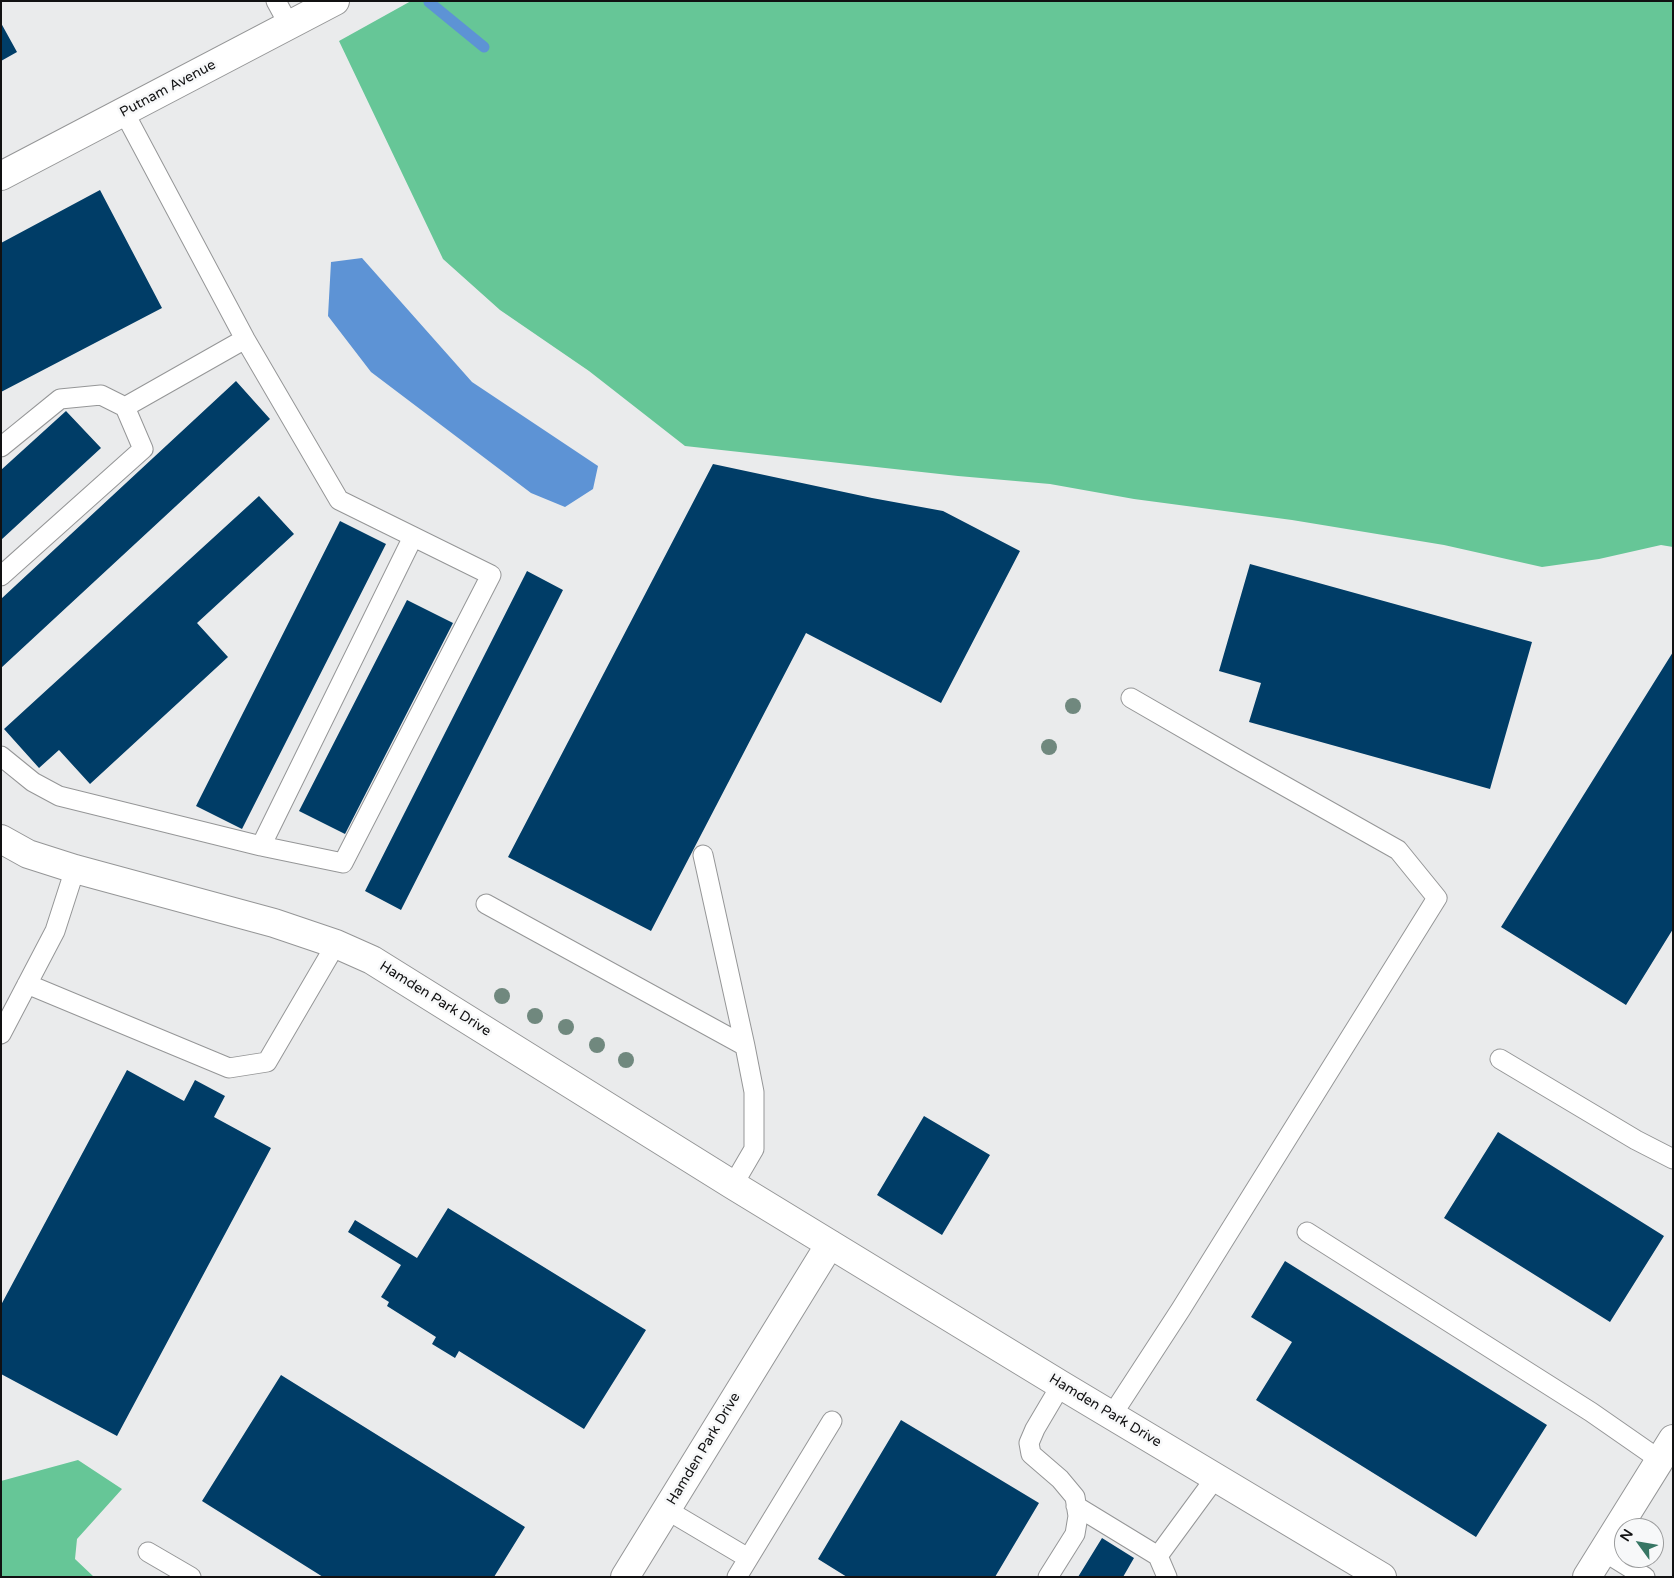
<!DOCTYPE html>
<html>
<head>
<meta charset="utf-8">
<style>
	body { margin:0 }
	#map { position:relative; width:1674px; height:1578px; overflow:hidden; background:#eaebec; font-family:"Varela Round",sans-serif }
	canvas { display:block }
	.frame { position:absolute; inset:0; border:2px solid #111112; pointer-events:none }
	.north { position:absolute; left:1614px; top:1518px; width:50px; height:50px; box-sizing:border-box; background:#f7f8f9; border:1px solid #9b9c9d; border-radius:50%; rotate:302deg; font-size:14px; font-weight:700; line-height:20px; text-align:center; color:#111112 }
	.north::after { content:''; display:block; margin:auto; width:18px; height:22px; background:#377664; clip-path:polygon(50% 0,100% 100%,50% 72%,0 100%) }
</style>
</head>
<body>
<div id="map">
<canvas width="1674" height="1578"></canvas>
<div class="frame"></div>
<div class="north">N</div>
</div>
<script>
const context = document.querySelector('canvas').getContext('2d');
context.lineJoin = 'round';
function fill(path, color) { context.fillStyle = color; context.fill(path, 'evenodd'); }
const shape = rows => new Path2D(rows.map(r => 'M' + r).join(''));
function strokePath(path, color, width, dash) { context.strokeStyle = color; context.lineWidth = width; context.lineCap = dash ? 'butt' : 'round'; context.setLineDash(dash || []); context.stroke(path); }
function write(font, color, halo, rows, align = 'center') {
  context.font = font + ' "Varela Round",sans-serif'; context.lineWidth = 5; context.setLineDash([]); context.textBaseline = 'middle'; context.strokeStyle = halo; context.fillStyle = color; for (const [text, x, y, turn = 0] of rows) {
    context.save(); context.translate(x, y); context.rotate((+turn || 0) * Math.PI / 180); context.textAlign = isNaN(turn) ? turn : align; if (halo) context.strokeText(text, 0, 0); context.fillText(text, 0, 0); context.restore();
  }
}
const forest = shape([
	[411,1,1673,1,1673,547,1661,545,1599,559,1542,567,1444,545,1292,520,1134,499,1050,484,958,476,685,446,589,371,500,310,443,259,339,41],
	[78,1460,122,1489,77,1539,75,1559,94,1577,1,1577,1,1481]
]);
const water = shape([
	[362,258,472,382,598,466,593,489,565,507,531,493,371,372,328,316,331,262]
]);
const stream = shape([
	[429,2,484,47]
]);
const building = shape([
	[1,23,17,52,1,61],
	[100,190,162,308,1,392,1,243],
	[236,381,270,419,1,668,1,599],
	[66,411,101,448,1,540,1,470],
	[713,464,872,498,943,511,1020,551,941,703,806,633,651,931,508,857],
	[259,496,294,534,197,623,228,657,90,784,59,750,39,768,4,729],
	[340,521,386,544,242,829,196,806],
	[1250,564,1532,642,1490,789,1249,722,1261,683,1219,671],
	[527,571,563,590,401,910,365,891],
	[407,600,453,623,345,834,299,811],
	[1673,652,1673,929,1626,1005,1501,927],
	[127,1070,184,1101,195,1080,225,1096,214,1117,271,1148,117,1436,1,1374,1,1305],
	[924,1116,990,1155,942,1235,877,1195],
	[1498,1132,1664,1236,1610,1322,1444,1218],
	[448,1208,646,1330,584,1429,459,1351,455,1358,432,1344,436,1337,387,1306,389,1302,381,1297,401,1265,348,1232,355,1220,417,1258],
	[1285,1261,1547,1425,1476,1537,1256,1400,1292,1342,1251,1317],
	[281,1375,525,1527,494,1577,323,1577,202,1501],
	[901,1420,1039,1503,995,1577,847,1577,818,1559],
	[1102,1538,1134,1558,1123,1577,1078,1577]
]);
const service = shape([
	[276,1,289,25],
	[125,407,245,339],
	[1,447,60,399,101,395,125,407,143,449,1,576],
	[1,756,33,782,59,796,261,846,343,863,491,575,339,500,245,339,124,112],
	[261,846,413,537],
	[703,855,745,1046,754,1092,754,1149,733,1185],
	[486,904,745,1046],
	[27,984,229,1068,267,1062,336,944],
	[1,1034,55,931,75,869],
	[1500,1059,1636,1140,1673,1159],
	[1307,1232,1591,1412,1660,1460],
	[1112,1415,1181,1309,1437,898,1398,850,1242,762,1131,698],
	[1076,1506,1158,1556,1167,1577],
	[667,1510,748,1558],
	[1603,1551,1645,1577],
	[148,1552,191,1577],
	[1158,1556,1216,1477],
	[737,1577,832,1421],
	[1048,1577,1075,1534,1078,1516,1075,1497,1060,1479,1031,1454,1029,1443,1035,1429,1061,1385]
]);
const minor = shape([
	[1,839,28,854,75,869,274,923,336,944,372,960,733,1185,1061,1385,1382,1577],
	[625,1577,830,1244],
	[1587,1577,1673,1439]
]);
const secondary = shape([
	[1,176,335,1]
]);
const trees = [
	[1073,706],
	[1049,747],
	[502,996],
	[535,1016],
	[566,1027],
	[597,1045],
	[626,1060]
];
const streetNames = [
	["Putnam Avenue",168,89,-28],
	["Hamden Park Drive",435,999,32],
	["Hamden Park Drive",1105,1411,31],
	["Hamden Park Drive",704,1449,-59]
];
fill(forest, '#66c697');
fill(water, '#5d93d5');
strokePath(stream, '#5d93d5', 11);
fill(building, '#003d67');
strokePath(service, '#959697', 21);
strokePath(minor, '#959697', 30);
strokePath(secondary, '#959697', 30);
strokePath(service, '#fff', 19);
strokePath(minor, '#fff', 28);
strokePath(secondary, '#fff', 28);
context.fillStyle = '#70887e';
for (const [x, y] of trees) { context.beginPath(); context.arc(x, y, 8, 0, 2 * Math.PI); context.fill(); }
write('14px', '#111112', '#f7f8f9', streetNames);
</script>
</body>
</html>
